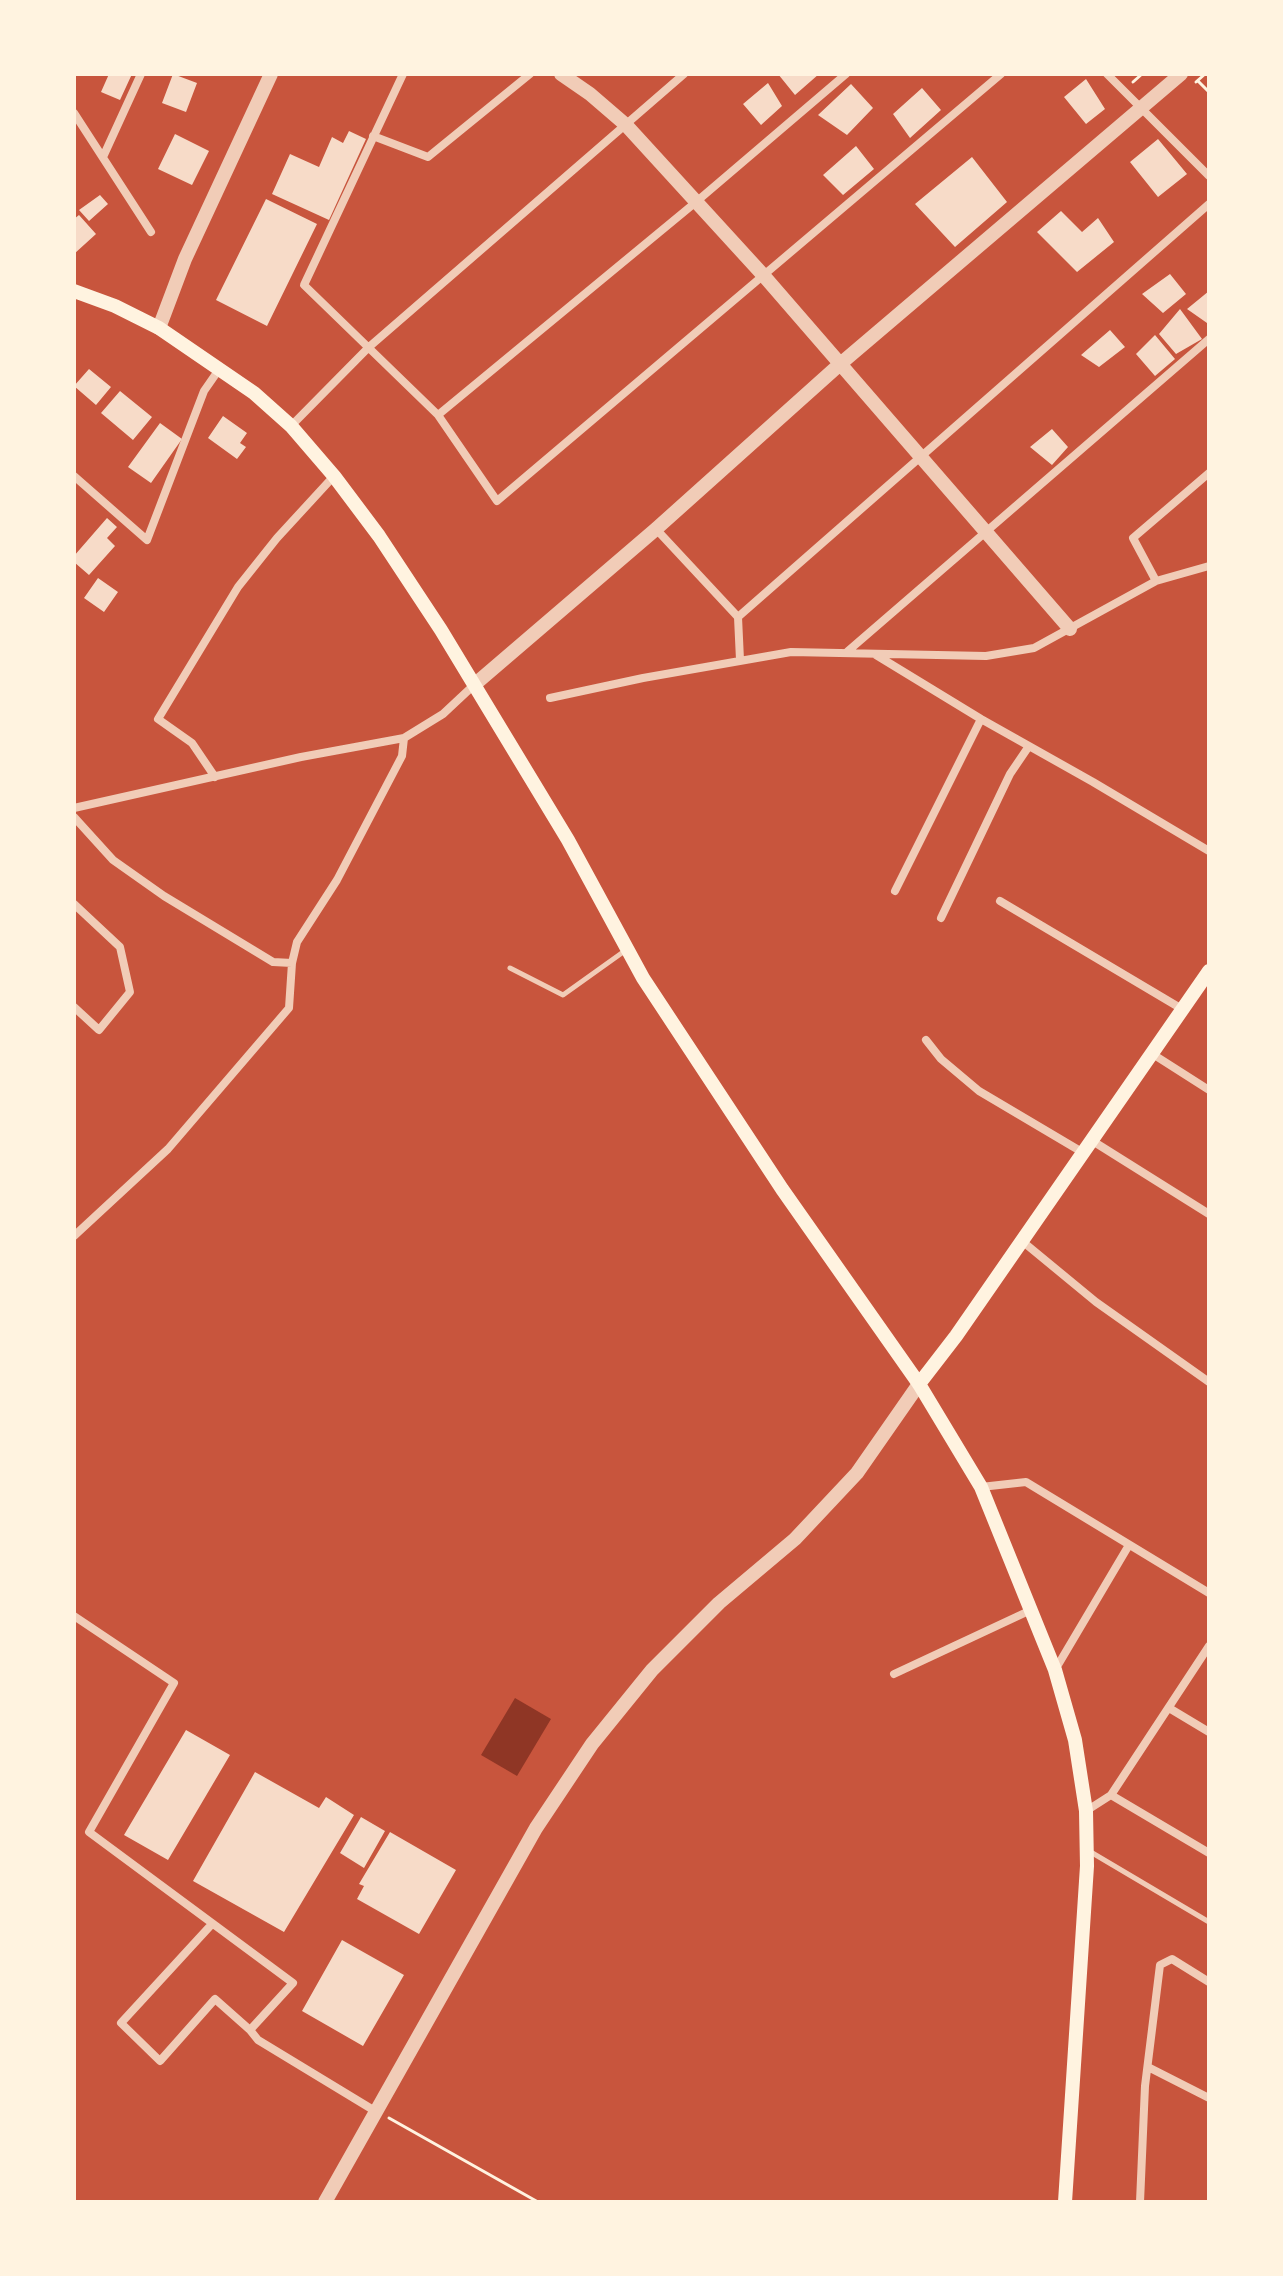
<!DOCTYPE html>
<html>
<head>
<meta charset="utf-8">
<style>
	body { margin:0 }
	#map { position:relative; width:1283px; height:2276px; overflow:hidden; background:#c8553d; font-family:"Open Sans",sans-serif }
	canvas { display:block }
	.frame { position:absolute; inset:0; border:76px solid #fff3e0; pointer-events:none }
</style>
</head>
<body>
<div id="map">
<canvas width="1283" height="2276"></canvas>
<div class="frame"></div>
</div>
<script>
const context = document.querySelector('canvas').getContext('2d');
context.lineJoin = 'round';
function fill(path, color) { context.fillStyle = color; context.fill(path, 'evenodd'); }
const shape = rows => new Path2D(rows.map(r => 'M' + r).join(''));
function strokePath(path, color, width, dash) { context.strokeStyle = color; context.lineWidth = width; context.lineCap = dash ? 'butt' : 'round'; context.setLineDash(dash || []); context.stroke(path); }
const water = shape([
	[515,1698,551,1719,517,1776,481,1755]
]);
const building = shape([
	[109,74,132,74,120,100,101,92],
	[173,74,197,83,186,112,162,103],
	[778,74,819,74,795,95],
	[1086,79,1105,109,1086,124,1064,97],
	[768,83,782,106,761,125,743,104],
	[851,84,873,108,847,135,818,115],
	[922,88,941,110,910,138,893,114],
	[349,131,366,139,329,220,272,194,290,154,319,167,332,137,343,143],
	[175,134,209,151,192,185,158,169],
	[1158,139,1187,174,1158,197,1130,162],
	[856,146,874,169,843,195,823,175],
	[972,157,1007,202,955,247,915,204],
	[100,195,108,204,89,221,79,210],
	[266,199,317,224,267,326,216,300],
	[1061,211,1082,232,1098,218,1114,242,1077,272,1037,232],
	[79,215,96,234,74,254,74,219],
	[1170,274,1186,294,1163,313,1142,294],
	[1209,291,1209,322,1207,323,1187,309],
	[1180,309,1202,339,1176,354,1159,334],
	[1110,330,1125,347,1099,367,1081,355],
	[1155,335,1175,359,1155,376,1136,354],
	[89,369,111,387,96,405,74,386],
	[120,391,152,417,133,440,101,413],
	[223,416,247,433,240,443,246,447,237,459,208,438],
	[160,423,182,439,151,483,128,467],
	[1052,429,1068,447,1052,465,1030,447],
	[107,518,117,527,107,538,115,546,89,575,74,562,74,556],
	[98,578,118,592,104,612,84,598],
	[186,1730,230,1755,168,1860,124,1835],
	[255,1772,319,1808,326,1797,354,1815,284,1932,193,1881],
	[361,1817,385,1831,364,1868,340,1853],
	[390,1832,456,1870,419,1934,357,1899,364,1886,359,1884],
	[342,1940,404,1975,363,2046,302,2011]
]);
const path = shape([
	[1198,81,1209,92],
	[1133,82,1142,74],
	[1196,82,1205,74],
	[389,2118,538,2202]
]);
const service = shape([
	[510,968,563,995,626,950],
	[1089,1851,1209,1922]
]);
const minor = shape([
	[403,74,304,285,438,415,497,501,1001,74],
	[1107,74,1209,176],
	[74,113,151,232],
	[373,136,428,157,530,74],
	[103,157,141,74],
	[438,415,696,202,846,74],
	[291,426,369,347,684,74],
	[74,476,147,540,204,391,220,368],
	[656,529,738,617,740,660],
	[1156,581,1133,538,1209,473],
	[738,617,1209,204],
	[848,651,1209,339],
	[876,655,981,719,1093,782,1209,851],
	[550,698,643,678,791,652,986,656,1034,648,1156,581,1209,566],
	[215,777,192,743,158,719,238,587,277,538,334,476],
	[74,808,301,757,404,738,443,714,474,685],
	[74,817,113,860,164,896,273,962,292,963],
	[895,891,981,719],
	[1000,901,1182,1009],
	[74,904,120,947,130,992,99,1030,74,1007],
	[941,918,1010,774,1029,746],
	[926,1040,941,1059,979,1091,1082,1152],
	[1151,1053,1209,1090],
	[1091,1140,1209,1214],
	[74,1236,168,1149,289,1008,292,963,297,942,337,880,402,756,404,738],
	[1022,1241,1096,1302,1209,1382],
	[981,1487,1026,1482,1209,1593],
	[74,1616,174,1683,89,1832,293,1983,250,2030,258,2040,375,2111],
	[1055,1670,1129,1545],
	[894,1674,1031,1610],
	[1169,1708,1209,1732],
	[1111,1795,1209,1853],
	[1086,1811,1111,1795,1209,1646],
	[212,1924,121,2023,160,2061,215,1999,250,2030],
	[1148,2067,1209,2098],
	[1140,2202,1145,2086,1160,1965,1172,1959,1209,1982]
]);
const tertiary = shape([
	[561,74,590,94,626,125,764,276,1070,629],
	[159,328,185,259,271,74],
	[474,685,656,529,839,365,1181,74],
	[325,2202,536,1828,592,1744,652,1670,719,1603,795,1539,857,1473,919,1384]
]);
const secondary = shape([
	[74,291,115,306,159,328,254,393,291,426,334,476,379,536,441,630,568,840,643,978,782,1189,919,1384,981,1487,1055,1670,1075,1740,1086,1811,1087,1866,1065,2202],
	[919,1384,956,1336,1209,971]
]);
fill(water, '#8f3625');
fill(building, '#f7dbc8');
strokePath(path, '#fff3e0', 3);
strokePath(service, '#f1ccb7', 5);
strokePath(minor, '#f1ccb7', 8);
strokePath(tertiary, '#f1ccb7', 14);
strokePath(secondary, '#fff3e0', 14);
</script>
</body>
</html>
